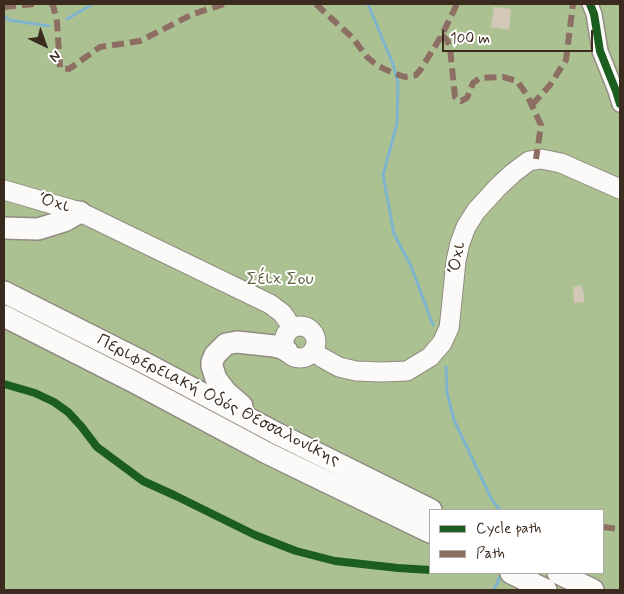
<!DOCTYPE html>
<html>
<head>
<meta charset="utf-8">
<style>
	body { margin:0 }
	#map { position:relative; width:624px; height:594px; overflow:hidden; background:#e5e0d0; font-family:Mynerve,sans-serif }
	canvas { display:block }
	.frame { position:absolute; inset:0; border:5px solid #3b2a1e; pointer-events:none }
	.legend { position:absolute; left:429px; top:509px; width:175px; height:65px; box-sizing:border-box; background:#fff; border:1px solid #b1aaa5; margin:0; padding:6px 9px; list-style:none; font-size:15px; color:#3b2a1e }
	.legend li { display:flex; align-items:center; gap:10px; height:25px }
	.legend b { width:25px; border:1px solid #b1aaa5 }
	.north { position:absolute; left:20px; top:20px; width:50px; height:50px; -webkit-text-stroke:4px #fff; paint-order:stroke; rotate:138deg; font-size:14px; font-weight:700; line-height:20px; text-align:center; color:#3b2a1e }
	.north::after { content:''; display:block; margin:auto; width:18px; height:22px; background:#3b2a1e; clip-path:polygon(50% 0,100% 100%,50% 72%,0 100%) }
	.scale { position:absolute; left:442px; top:30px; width:151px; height:22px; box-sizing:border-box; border:2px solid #3b2a1e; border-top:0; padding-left:6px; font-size:15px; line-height:18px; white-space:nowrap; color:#3b2a1e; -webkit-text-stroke:4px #fff; paint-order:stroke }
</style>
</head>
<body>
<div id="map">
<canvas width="624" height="594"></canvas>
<div class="frame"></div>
<ul class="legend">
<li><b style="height:6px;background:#1b5e20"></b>Cycle path</li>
<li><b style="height:6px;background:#8d6e63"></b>Path</li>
</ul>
<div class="north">N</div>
<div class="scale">100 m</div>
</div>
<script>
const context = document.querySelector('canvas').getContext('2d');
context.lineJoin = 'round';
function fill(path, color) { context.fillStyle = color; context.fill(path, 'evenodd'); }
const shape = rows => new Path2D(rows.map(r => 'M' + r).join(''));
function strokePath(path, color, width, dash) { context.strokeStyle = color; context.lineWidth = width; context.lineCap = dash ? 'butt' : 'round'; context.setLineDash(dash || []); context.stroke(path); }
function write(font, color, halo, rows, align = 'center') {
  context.font = font + ' Mynerve,sans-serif'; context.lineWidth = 4; context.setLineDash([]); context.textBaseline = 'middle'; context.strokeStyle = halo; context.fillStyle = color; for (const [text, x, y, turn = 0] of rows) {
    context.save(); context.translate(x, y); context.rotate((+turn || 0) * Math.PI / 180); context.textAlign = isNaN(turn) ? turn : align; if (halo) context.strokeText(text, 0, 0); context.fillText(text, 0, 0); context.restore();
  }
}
const forest = shape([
	[4,4,620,4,620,590,4,590],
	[430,510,603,510,603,573,430,573]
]);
const stream = shape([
	[368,4,393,64,398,83,397,124,383,175,394,234,411,266,433,325],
	[4,16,9,20,49,26],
	[67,19,93,4],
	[446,367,447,393,454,420,492,500,500,510],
	[493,590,497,584,501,573]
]);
const building = shape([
	[494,7,511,9,509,30,491,27],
	[581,285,584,294,584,302,574,303,573,287]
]);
const minor = shape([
	[590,4,594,14,600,51,616,91,620,104]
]);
const major = shape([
	[4,190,80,212,270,304,282,313,287,320],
	'284 342a16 16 0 1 1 32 0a16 16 0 1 1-32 0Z',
	[321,357,339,367,356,371,381,372,407,371,430,357,442,343,449,328,450,320,456,261,460,243,466,227,476,211,498,187,513,173,529,161,541,159,561,163,620,189]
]);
const highway = shape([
	[4,228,38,229,64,221,80,212],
	[4,292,143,362,276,433,431,510],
	[4,316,134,382,267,453,430,532],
	[242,406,226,392,216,379,212,366,212,362,215,355,226,344,237,342,274,346,282,348,287,351],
	[511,573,546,590],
	[558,573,593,590]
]);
const quiet = shape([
	[50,4,53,5,57,22,60,68,69,69,100,47,140,41,193,14,224,4],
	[316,4,332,19,352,37,367,57,378,66,393,73,405,77,416,75,421,69,442,35,457,4],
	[4,7,35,4],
	[442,35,447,40,450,48,455,97,461,101,467,98,473,83,480,78,503,77,517,81,527,95,541,125,536,159],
	[532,105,550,85,566,60,573,4],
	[603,527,620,529]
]);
const cycleway = shape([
	[590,4,594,14,600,51,616,91,620,104],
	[4,384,35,393,54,402,68,412,81,426,97,447,143,481,176,496,255,535,296,551,335,561,398,568,430,570]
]);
const streetNames = [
	["Όχι",54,204,16],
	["Όχι",458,258,-79],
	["Περιφερειακή Οδός Θεσσαλονίκης",218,401,27]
];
const parkNames = [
	["Σέιχ Σου",280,280]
];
fill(forest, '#acc192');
strokePath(stream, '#7eb5cd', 3);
fill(building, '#d3c7b8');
strokePath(minor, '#918b81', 18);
strokePath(major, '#918b81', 21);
strokePath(highway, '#918b81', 24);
strokePath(minor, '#fbfaf8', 15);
strokePath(major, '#fbfaf8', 19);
strokePath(highway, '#fbfaf8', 21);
strokePath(quiet, '#8d6e63', 6, [12, 6]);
strokePath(cycleway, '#1b5e20', 8);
write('18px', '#3b2a1e', '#fff', streetNames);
write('18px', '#5e5f39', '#fff', parkNames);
</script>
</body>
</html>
